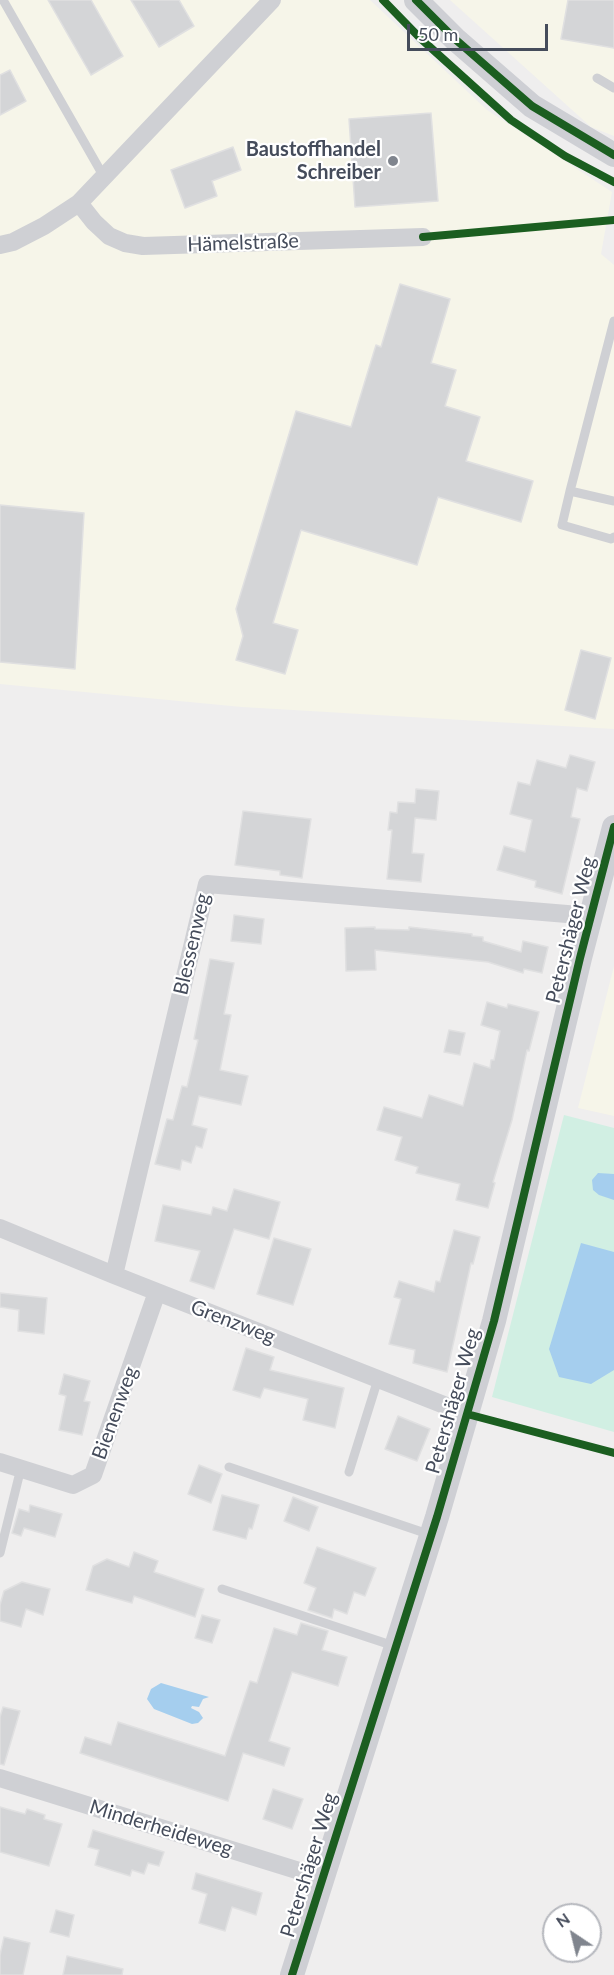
<!DOCTYPE html>
<html>
<head>
<meta charset="utf-8">
<style>
	body { margin:0 }
	#map { position:relative; width:614px; height:1975px; overflow:hidden; background:#efeeee; font-family:Lato,sans-serif }
	canvas { display:block }
	.north { position:absolute; left:542px; top:1903px; width:60px; height:60px; box-sizing:border-box; background:#fff; border:2px solid #b5b7bd; border-radius:50%; rotate:325deg; font-size:16px; font-weight:700; line-height:24px; text-align:center; color:#454c5b }
	.north::after { content:''; display:block; margin:auto; width:21px; height:27px; background:#80858e; clip-path:polygon(50% 0,100% 100%,50% 72%,0 100%) }
	.scale { position:absolute; left:407px; top:24px; width:141px; height:27px; box-sizing:border-box; border:3px solid #454c5b; border-top:0; padding-left:8px; font-size:18px; line-height:21px; white-space:nowrap; color:#454c5b; -webkit-text-stroke:4px #fff; paint-order:stroke }
</style>
</head>
<body>
<div id="map">
<canvas width="614" height="1975"></canvas>
<div class="north">N</div>
<div class="scale">50 m</div>
</div>
<script>
const context = document.querySelector('canvas').getContext('2d');
context.lineJoin = 'round';
function fill(path, color) { context.fillStyle = color; context.fill(path, 'evenodd'); }
const shape = rows => new Path2D(rows.map(r => 'M' + r).join(''));
function strokePath(path, color, width, dash) { context.strokeStyle = color; context.lineWidth = width; context.lineCap = dash ? 'butt' : 'round'; context.setLineDash(dash || []); context.stroke(path); }
function write(font, color, halo, rows, align = 'center') {
  context.font = font + ' Lato,sans-serif'; context.lineWidth = 4.5; context.setLineDash([]); context.textBaseline = 'middle'; context.strokeStyle = halo; context.fillStyle = color; for (const [text, x, y, turn = 0] of rows) {
    context.save(); context.translate(x, y); context.rotate((+turn || 0) * Math.PI / 180); context.textAlign = isNaN(turn) ? turn : align; if (halo) context.strokeText(text, 0, 0); context.fillText(text, 0, 0); context.restore();
  }
}
const commercial = shape([
	[0,0,370,0,487,110,612,192,601,254,614,265,614,729,242,707,0,684],
	[450,0,614,0,614,136,591,127],
	[614,966,614,1116,578,1108]
]);
const green = shape([
	[564,1115,614,1128,614,1432,492,1397]
]);
const water = shape([
	[598,1173,614,1174,614,1200,599,1195,593,1190,592,1180],
	[581,1243,614,1252,614,1370,591,1384,559,1377,549,1349],
	[161,1683,209,1697,203,1699,199,1707,192,1706,191,1708,199,1712,203,1718,198,1723,192,1724,154,1709,147,1699,151,1689]
]);
const building = shape([
	[48,0,91,0,123,56,91,75,48,0],
	[131,0,179,0,194,26,159,47,131,0],
	[568,0,614,0,614,48,561,39,568,0],
	[10,70,26,101,0,115,0,75,10,70],
	[431,113,438,201,355,207,349,119,431,113],
	[233,147,241,170,212,181,217,196,185,208,171,170,233,147],
	[400,284,450,299,431,363,456,370,445,406,480,417,466,461,533,481,521,522,438,497,417,565,301,530,273,623,298,630,285,674,236,660,243,636,236,609,296,411,351,427,376,345,381,347,400,284],
	[0,505,84,513,75,669,0,662,0,505],
	[581,650,611,658,595,719,565,710,581,650],
	[570,755,595,762,587,791,577,788,571,817,580,819,562,894,535,887,536,881,497,870,504,846,525,852,532,820,510,814,518,782,530,785,537,760,566,768,570,755],
	[416,789,439,791,436,820,415,818,412,853,424,854,421,882,387,879,392,830,388,830,390,812,397,813,398,802,415,803,416,789],
	[243,811,311,819,302,878,280,875,280,871,235,865,243,811],
	[234,915,264,919,261,944,231,941,234,915],
	[375,927,375,929,409,930,409,927,472,934,472,936,483,937,483,941,521,952,523,941,548,947,542,973,524,969,523,973,488,962,375,950,376,970,346,971,345,928,375,927],
	[210,959,234,963,224,1014,231,1015,220,1070,248,1076,241,1105,199,1096,192,1125,207,1129,202,1148,196,1146,191,1163,182,1160,180,1170,155,1164,167,1119,173,1120,182,1086,187,1087,198,1040,194,1039,210,959],
	[487,1002,507,1008,508,1004,539,1012,529,1051,527,1050,512,1120,493,1182,495,1183,488,1208,456,1200,460,1184,416,1173,418,1167,395,1160,402,1137,377,1130,384,1107,422,1118,429,1095,463,1106,474,1063,490,1068,491,1060,494,1060,500,1031,481,1025,487,1002],
	[449,1030,465,1033,460,1055,444,1052,449,1030],
	[234,1189,280,1202,269,1239,234,1229,214,1289,190,1281,200,1251,155,1241,163,1205,211,1215,213,1207,227,1211,234,1189],
	[454,1230,480,1237,473,1264,471,1263,447,1372,413,1363,415,1350,389,1344,401,1299,394,1297,399,1281,434,1292,436,1281,440,1282,454,1230],
	[274,1238,311,1249,293,1305,257,1294,274,1238],
	[0,1293,47,1298,44,1334,18,1331,19,1310,0,1307,0,1293],
	[246,1348,274,1357,270,1370,344,1388,335,1428,303,1420,308,1399,264,1388,260,1398,233,1390,246,1348],
	[64,1374,90,1381,84,1401,90,1402,82,1435,59,1430,66,1396,59,1394,64,1374],
	[398,1416,430,1429,417,1461,385,1449,398,1416],
	[199,1465,222,1474,211,1503,188,1494,199,1465],
	[222,1495,259,1505,252,1529,249,1528,246,1539,213,1530,222,1495],
	[293,1497,318,1507,309,1531,284,1521,293,1497],
	[30,1505,62,1514,55,1537,24,1528,21,1536,12,1533,19,1509,29,1512,30,1505],
	[317,1547,376,1568,365,1596,354,1592,347,1614,334,1609,332,1618,308,1610,316,1588,304,1583,317,1547],
	[134,1552,158,1561,154,1572,204,1589,195,1617,134,1596,132,1603,86,1590,93,1566,107,1559,129,1567,134,1552],
	[22,1582,50,1589,43,1615,26,1609,21,1627,0,1621,0,1605,4,1591,22,1582],
	[202,1615,220,1620,212,1643,195,1638,202,1615],
	[301,1623,328,1631,322,1650,347,1657,338,1686,292,1672,269,1741,290,1748,284,1766,243,1753,228,1801,80,1753,85,1737,111,1745,118,1722,225,1756,250,1681,257,1683,274,1628,297,1635,301,1623],
	[3,1707,20,1711,4,1765,0,1764,0,1717,3,1707],
	[273,1789,303,1799,292,1829,263,1819,273,1789],
	[0,1807,25,1814,27,1809,45,1815,44,1819,62,1824,49,1866,0,1852,0,1807],
	[93,1830,164,1852,159,1866,148,1863,144,1874,132,1870,130,1876,95,1865,99,1850,88,1847,93,1830],
	[196,1873,262,1893,256,1915,232,1907,225,1931,199,1923,207,1894,192,1889,196,1873],
	[56,1910,74,1915,69,1937,50,1932,56,1910],
	[4,1937,30,1943,23,1975,0,1975,0,1955,4,1937],
	[67,1956,123,1969,122,1975,63,1975,67,1956]
]);
const lane = shape([
	[3,0,104,177],
	[597,78,614,88],
	[570,491,614,321],
	[614,501,570,491,562,525,611,539,614,537],
	[229,1467,431,1535],
	[349,1472,378,1379],
	[0,1553,21,1468],
	[222,1589,394,1646]
]);
const street = shape([
	[79,203,94,222,109,236,125,243,143,246,423,237],
	[0,245,13,242,44,226,79,203,272,0],
	[0,1228,114,1275,467,1414],
	[114,1275,207,884,591,916],
	[0,1462,73,1485,93,1475,157,1292],
	[0,1778,322,1878]
]);
const secondary = shape([
	[416,0,455,39,532,106,614,155],
	[292,1975,437,1517,494,1321,580,958,614,827]
]);
const cycleway = shape([
	[383,0,420,38,511,120,565,156,614,182],
	[416,0,455,39,532,106,614,155],
	[423,237,614,220],
	[467,1414,614,1453],
	[292,1975,437,1517,494,1321,580,958,614,827]
]);
const markers = [
	[393,161,6,"#80858e"]
];
const poiNames = [
	["Baustoffhandel",381,150],
	["Schreiber",381,173]
];
const streetNames = [
	["Hämelstraße",243,243,-2],
	["Petershäger Weg",571,930,-76],
	["Blessenweg",192,944,-77],
	["Grenzweg",233,1322,21],
	["Petershäger Weg",453,1401,-74],
	["Bienenweg",115,1413,-70],
	["Minderheideweg",161,1828,17],
	["Petershäger Weg",309,1865,-73]
];
fill(commercial, '#f6f5e9');
fill(green, '#d1efe3');
fill(water, '#a5ceee');
fill(building, '#d4d5d7');
strokePath(building, '#e0e0e1', 1.5);
strokePath(lane, '#cfd0d4', 9);
strokePath(street, '#cfd0d4', 18);
strokePath(secondary, '#cecfd4', 24);
strokePath(cycleway, '#1b5e20', 8);
for (const [x, y, r, color] of markers) { const dot = new Path2D(); dot.arc(x, y, r, 0, 2 * Math.PI); context.fillStyle = color; context.fill(dot); strokePath(dot, '#fff', 2); }
write('bold 20px', '#454c5b', '#fff', poiNames, 'right');
write('20px', '#454c5b', '#fff', streetNames);
</script>
</body>
</html>
